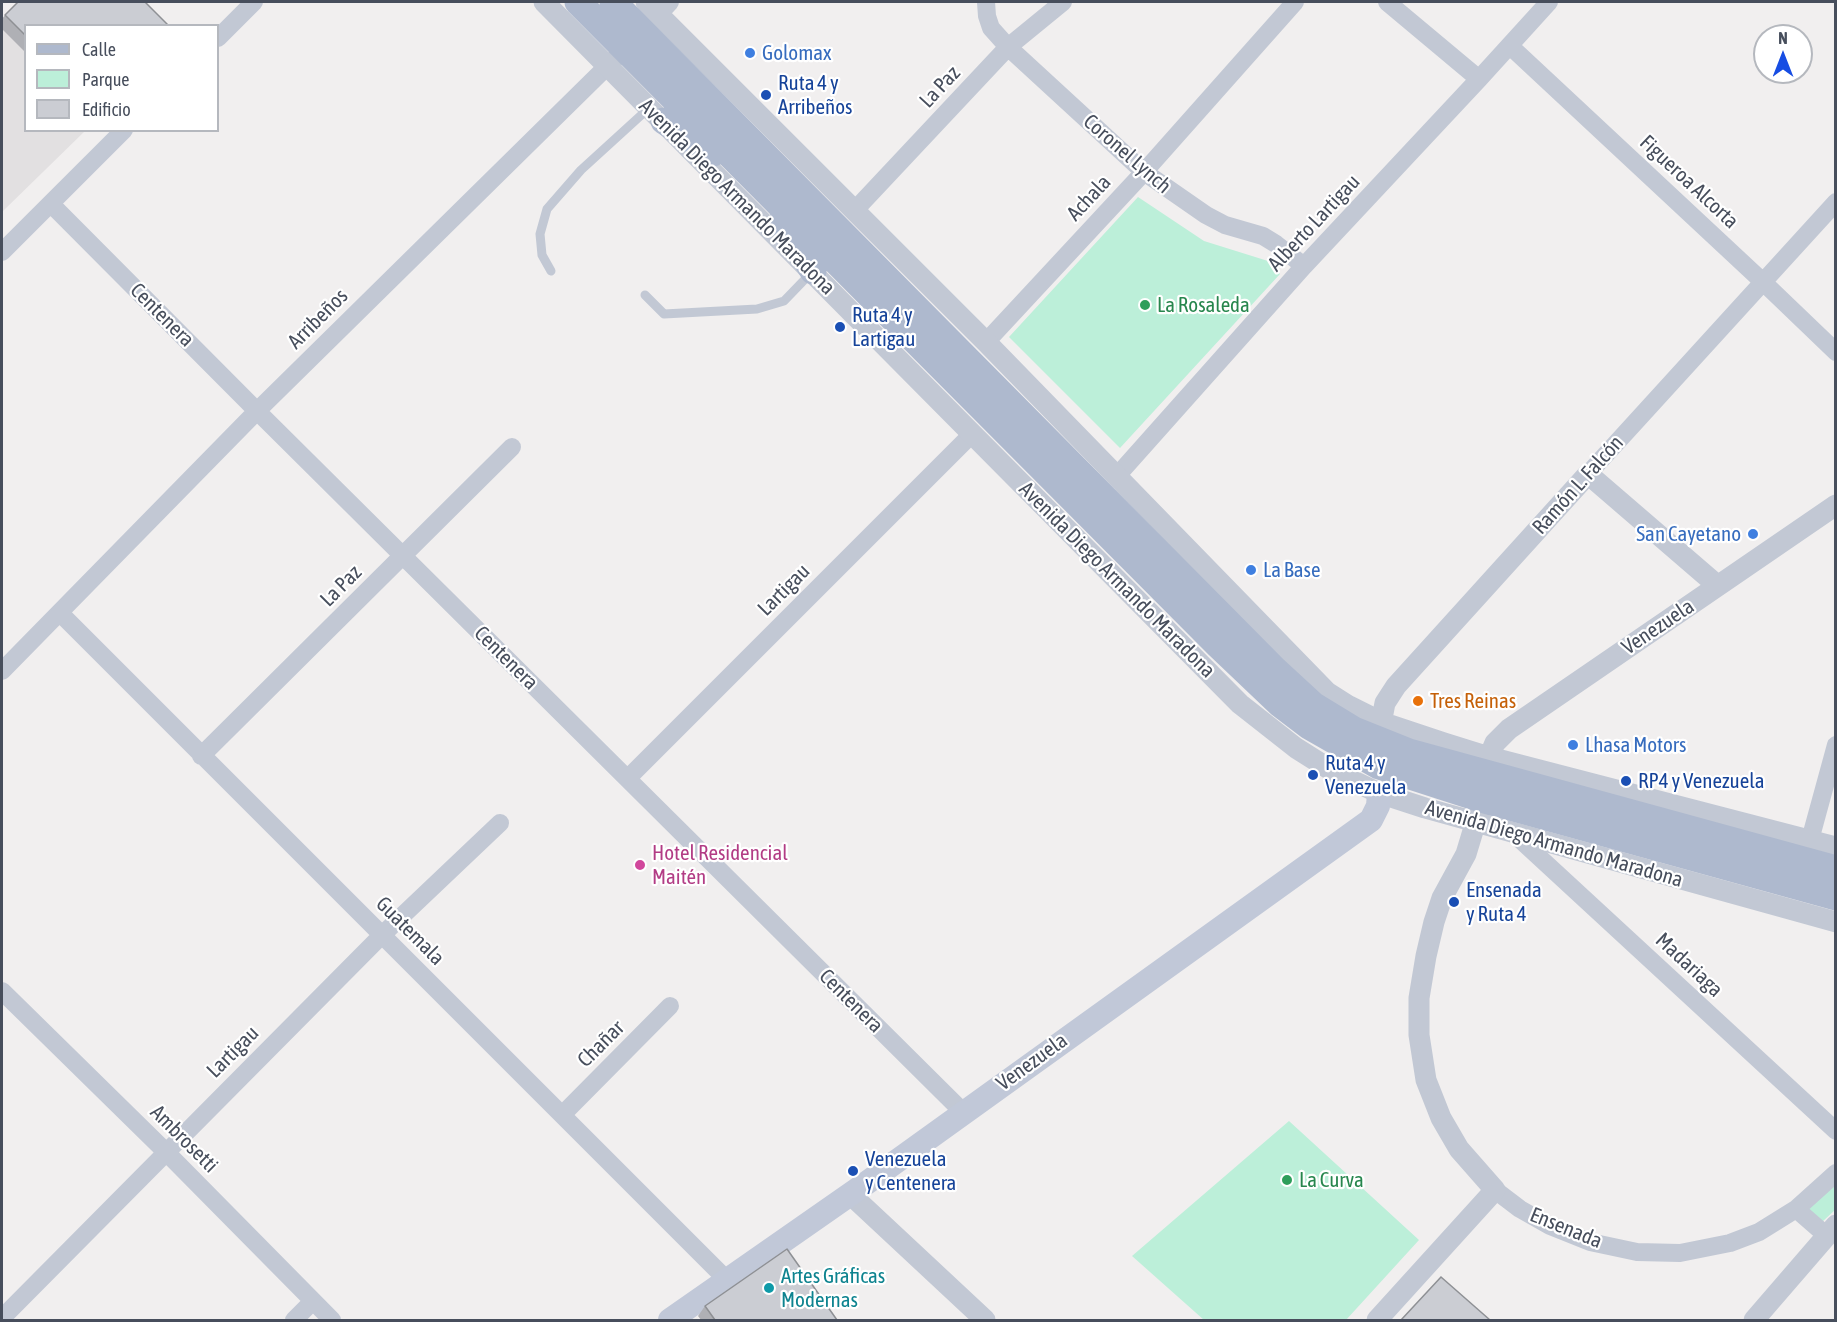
<!DOCTYPE html>
<html>
<head>
<meta charset="utf-8">
<style>
	body { margin:0 }
	#map { position:relative; width:1837px; height:1322px; overflow:hidden; background:#f1efef; font-family:"Asap Condensed",sans-serif }
	canvas { display:block }
	.frame { position:absolute; inset:0; border:3px solid #474e5c; pointer-events:none }
	.legend { position:absolute; left:24px; top:24px; width:195px; height:108px; box-sizing:border-box; background:#fff; border:2px solid #b5b8be; margin:0; padding:8px 10px; list-style:none; font-size:18px; color:#474e5c }
	.legend li { display:flex; align-items:center; gap:12px; height:30px }
	.legend b { width:30px; border:2px solid #b5b8be }
	.north { position:absolute; left:1753px; top:24px; width:60px; height:60px; box-sizing:border-box; background:#fff; border:2px solid #b5b8be; border-radius:50%; rotate:0deg; font-size:16px; font-weight:700; line-height:24px; text-align:center; color:#474e5c }
	.north::after { content:''; display:block; margin:auto; width:21px; height:27px; background:#174de3; clip-path:polygon(50% 0,100% 100%,50% 72%,0 100%) }
</style>
</head>
<body>
<div id="map">
<canvas width="1837" height="1322"></canvas>
<div class="frame"></div>
<ul class="legend">
<li><b style="height:8px;background:#aeb9ce"></b>Calle</li>
<li><b style="height:16px;background:#bcefd9"></b>Parque</li>
<li><b style="height:16px;background:#cbcdd3"></b>Edificio</li>
</ul>
<div class="north">N</div>
</div>
<script>
const context = document.querySelector('canvas').getContext('2d');
context.lineJoin = 'round';
function fill(path, color) { context.fillStyle = color; context.fill(path, 'evenodd'); }
const shape = rows => new Path2D(rows.map(r => 'M' + r).join(''));
function strokePath(path, color, width, dash) { context.strokeStyle = color; context.lineWidth = width; context.lineCap = dash ? 'butt' : 'round'; context.setLineDash(dash || []); context.stroke(path); }
function write(font, color, halo, rows, align = 'center') {
  context.font = font + ' "Asap Condensed",sans-serif'; context.lineWidth = 4.5; context.setLineDash([]); context.textBaseline = 'middle'; context.strokeStyle = halo; context.fillStyle = color; for (const [text, x, y, turn = 0] of rows) {
    context.save(); context.translate(x, y); context.rotate((+turn || 0) * Math.PI / 180); context.textAlign = isNaN(turn) ? turn : align; if (halo) context.strokeText(text, 0, 0); context.fillText(text, 0, 0); context.restore();
  }
}
const education = shape([
	[2,21,26,26,26,130,85,131,2,212]
]);
const green = shape([
	[1138,197,1204,241,1268,261,1280,274,1120,448,1009,337],
	[1289,1121,1419,1240,1346,1320,1204,1320,1132,1256],
	[1835,1178,1835,1210,1822,1222,1808,1212,1810,1204]
]);
const service = shape([
	[551,271,542,255,540,234,547,209,581,170,649,108],
	[645,295,664,314,757,309,784,301,811,273]
]);
const minor = shape([
	[986,2,987,16,991,28,1008,47,1144,172,1206,215,1225,225,1263,236,1276,244,1304,266],
	[1387,2,1479,79],
	[218,38,254,2],
	[1510,46,1762,281,1836,352],
	[51,204,257,411,963,1112],
	[855,210,1008,47,1063,2],
	[2,252,124,130],
	[986,342,1144,172,1295,2],
	[1588,474,1836,202],
	[1116,477,1304,266,1479,79,1549,2],
	[60,613,728,1281],
	[2,671,257,411,643,31,670,2],
	[201,756,512,447],
	[628,778,972,434],
	[1513,833,1836,1131],
	[1810,840,1836,745],
	[2,991,165,1151,332,1320],
	[563,1114,670,1006],
	[1495,1190,1520,1209,1550,1226,1590,1242,1637,1252,1680,1253,1730,1243,1759,1232,1796,1209,1836,1173],
	[1796,1209,1827,1236],
	[2,1318,382,935,500,823],
	[294,1320,313,1301]
]);
const tertiary = shape([
	[544,2,1240,704,1296,748,1334,772,1360,784,1379,793,1425,808,1836,922],
	[646,2,986,342,1327,692,1349,706,1381,722,1444,743,1489,757,1836,847],
	[1379,734,1385,703,1396,686,1588,474,1718,586],
	[1486,769,1489,757,1495,743,1509,729,1836,505],
	[850,1194,985,1320],
	[1377,1320,1495,1190,1459,1149,1441,1118,1426,1080,1419,1035,1419,998,1426,956,1434,922,1442,898,1466,854,1479,811],
	[1754,1320,1836,1225]
]);
const secondary = shape([
	[670,1320,865,1184,1371,820,1378,806,1379,793]
]);
const primary = shape([
	[578,2,1218,645,1280,704,1309,726,1379,766,1481,799,1836,897],
	[613,2,1275,670,1313,705,1354,730,1409,752,1836,869],
	[664,121,713,153],
	[782,221,813,271]
]);
const wall = shape([
	[5,15,26,26,26,53,2,29,2,19],
	[705,1306,837,1320,701,1320,698,1316]
]);
const building = shape([
	[18,2,145,2,169,26,26,26,26,36,5,15,18,2],
	[787,1249,837,1320,715,1320,705,1306,787,1249],
	[1441,1277,1490,1320,1401,1320,1441,1277]
]);
const markers = [
	[750,53,6,"#3f7fe0"],
	[766,95,6,"#1a4fb4"],
	[1145,305,6,"#2e9e5b"],
	[840,327,6,"#1a4fb4"],
	[1753,534,6,"#3f7fe0"],
	[1251,570,6,"#3f7fe0"],
	[1418,701,6,"#e8710a"],
	[1573,745,6,"#3f7fe0"],
	[1313,775,6,"#1a4fb4"],
	[1626,781,6,"#1a4fb4"],
	[640,865,6,"#d1479c"],
	[1454,902,6,"#1a4fb4"],
	[853,1171,6,"#1a4fb4"],
	[1287,1180,6,"#2e9e5b"],
	[769,1288,6,"#0f9aa8"]
];
const shopNames = [
	["Golomax",762,53],
	["San Cayetano",1741,534,"right"],
	["La Base",1263,570],
	["Lhasa Motors",1585,745]
];
const transitNames = [
	["Ruta 4 y",778,83],
	["Arribeños",778,107],
	["Ruta 4 y",852,315],
	["Lartigau",852,339],
	["Ruta 4 y",1325,763],
	["Venezuela",1325,787],
	["RP4 y Venezuela",1638,781],
	["Ensenada",1466,890],
	["y Ruta 4",1466,914],
	["Venezuela",865,1159],
	["y Centenera",865,1183]
];
const streetNames = [
	["La Paz",940,87,-47],
	["Coronel Lynch",1127,154,41],
	["Figueroa Alcorta",1689,182,43],
	["Avenida Diego Armando Maradona",737,197,45],
	["Achala",1089,198,-47],
	["Alberto Lartigau",1314,223,-47],
	["Centenera",162,315,45],
	["Arribeños",318,319,-45],
	["Ramón L. Falcón",1578,485,-48],
	["Avenida Diego Armando Maradona",1117,580,45],
	["La Paz",341,586,-45],
	["Lartigau",784,590,-45],
	["Venezuela",1658,627,-34],
	["Centenera",506,658,45],
	["Avenida Diego Armando Maradona",1554,844,16],
	["Guatemala",410,931,45],
	["Madariaga",1689,965,43],
	["Centenera",851,1001,45],
	["Chañar",601,1044,-45],
	["Lartigau",233,1052,-45],
	["Venezuela",1032,1062,-36],
	["Ambrosetti",184,1139,45],
	["Ensenada",1566,1228,22]
];
const leisureNames = [
	["La Rosaleda",1157,305],
	["La Curva",1299,1180]
];
const foodNames = [
	["Tres Reinas",1430,701]
];
const hotelNames = [
	["Hotel Residencial",652,853],
	["Maitén",652,877]
];
const cultureNames = [
	["Artes Gráficas",781,1276],
	["Modernas",781,1300]
];
fill(education, '#e2e0e1');
fill(green, '#bcefd9');
strokePath(service, '#c2c8d4', 9);
strokePath(minor, '#c2c8d4', 18);
strokePath(tertiary, '#c2c8d4', 21);
strokePath(secondary, '#c1c8d8', 24);
strokePath(primary, '#aeb9ce', 27);
fill(wall, '#afb0b5');
fill(building, '#cbcdd3');
strokePath(building, '#8e9094', 1.5);
for (const [x, y, r, color] of markers) { const dot = new Path2D(); dot.arc(x, y, r, 0, 2 * Math.PI); context.fillStyle = color; context.fill(dot); strokePath(dot, '#fff', 2); }
write('21px', '#366cbe', '#fff', shopNames, 'left');
write('21px', '#164399', '#fff', transitNames, 'left');
write('21px', '#474e5c', '#fff', streetNames);
write('21px', '#27864d', '#fff', leisureNames, 'left');
write('21px', '#c56008', '#fff', foodNames, 'left');
write('21px', '#b23c85', '#fff', hotelNames, 'left');
write('21px', '#0d838f', '#fff', cultureNames, 'left');
</script>
</body>
</html>
